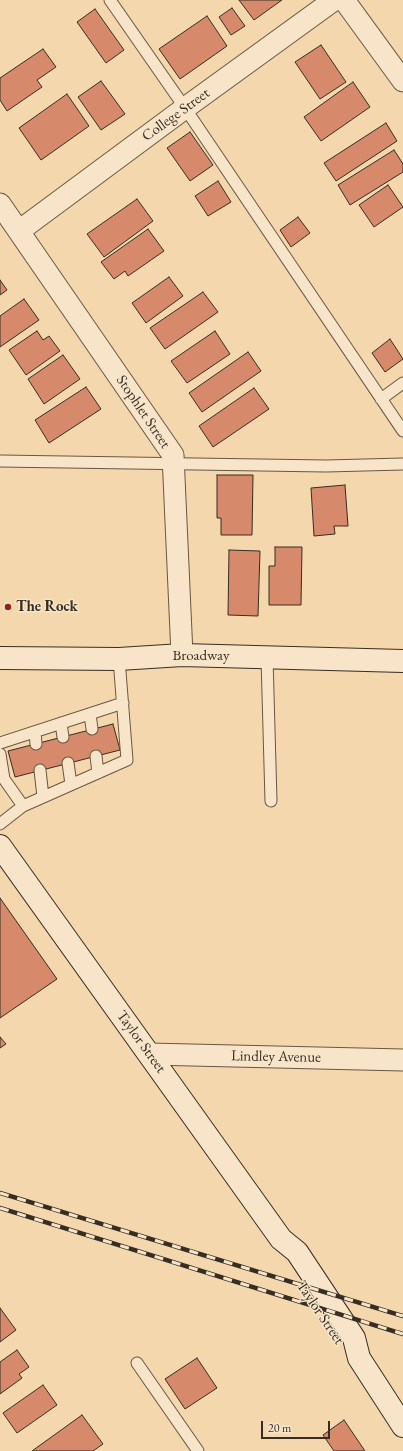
<!DOCTYPE html>
<html>
<head>
<meta charset="utf-8">
<style>
	body { margin:0 }
	#map { position:relative; width:403px; height:1451px; overflow:hidden; background:#f4d7ac; font-family:"EB Garamond",serif }
	canvas { display:block }
	.scale { position:absolute; left:261px; top:1421px; width:69px; height:18px; box-sizing:border-box; border:2px solid #362e23; border-top:0; padding-left:5px; font-size:12px; line-height:14px; white-space:nowrap; color:#362e23; -webkit-text-stroke:3px #f8e5c9; paint-order:stroke }
</style>
</head>
<body>
<div id="map">
<canvas width="403" height="1451"></canvas>
<div class="scale">20 m</div>
</div>
<script>
const context = document.querySelector('canvas').getContext('2d');
context.lineJoin = 'round';
function fill(path, color) { context.fillStyle = color; context.fill(path, 'evenodd'); }
const shape = rows => new Path2D(rows.map(r => 'M' + r).join(''));
function strokePath(path, color, width, dash) { context.strokeStyle = color; context.lineWidth = width; context.lineCap = dash ? 'butt' : 'round'; context.setLineDash(dash || []); context.stroke(path); }
function write(font, color, halo, rows, align = 'center') {
  context.font = font + ' "EB Garamond",serif'; context.lineWidth = 3; context.setLineDash([]); context.textBaseline = 'middle'; context.strokeStyle = halo; context.fillStyle = color; for (const [text, x, y, turn = 0] of rows) {
    context.save(); context.translate(x, y); context.rotate((+turn || 0) * Math.PI / 180); context.textAlign = isNaN(turn) ? turn : align; if (halo) context.strokeText(text, 0, 0); context.fillText(text, 0, 0); context.restore();
  }
}
const building = shape([
	[239,0,282,0,254,20,239,0],
	[232,8,245,26,231,35,219,17,232,8],
	[95,9,124,50,106,63,77,22,95,9],
	[207,16,227,46,180,79,159,49,207,16],
	[321,45,346,82,320,99,295,62,321,45],
	[43,49,56,67,37,80,42,87,7,111,0,100,0,78,43,49],
	[101,81,125,114,101,130,78,97,101,81],
	[353,82,370,107,321,141,304,117,353,82],
	[67,94,89,126,41,160,19,128,67,94],
	[386,123,397,141,336,181,324,163,386,123],
	[190,132,213,165,190,181,167,148,190,132],
	[394,150,403,164,403,172,350,205,338,185,394,150],
	[218,181,231,202,208,216,195,196,218,181],
	[388,185,403,207,374,227,359,205,388,185],
	[137,199,153,221,104,257,87,234,137,199],
	[298,217,310,233,291,247,280,230,298,217],
	[148,229,164,251,128,276,125,271,114,279,101,262,148,229],
	[169,277,183,296,146,323,132,303,169,277],
	[0,280,7,290,0,295,0,280],
	[203,292,218,312,165,349,150,328,203,292],
	[24,299,39,320,0,347,0,316,24,299],
	[37,331,43,340,49,336,60,351,26,375,9,350,37,331],
	[215,331,230,354,187,383,171,361,215,331],
	[390,339,403,359,385,372,372,353,390,339],
	[248,352,261,371,202,412,189,393,248,352],
	[63,355,80,379,44,404,28,379,63,355],
	[86,387,101,409,49,443,35,420,86,387],
	[254,388,269,409,213,447,199,426,254,388],
	[217,475,253,475,252,535,221,535,221,518,217,518,217,475],
	[345,485,348,526,334,526,335,534,314,536,311,488,345,485],
	[275,547,302,547,301,605,269,605,269,566,275,566,275,547],
	[229,550,260,551,258,616,228,615,229,550],
	[113,724,120,750,15,777,8,751,113,724],
	[0,898,57,979,0,1018,0,898],
	[0,1037,6,1044,0,1048,0,1037],
	[0,1308,16,1330,0,1342,0,1308],
	[17,1350,29,1367,19,1374,22,1378,0,1394,0,1362,17,1350],
	[197,1358,217,1388,185,1409,165,1379,197,1358],
	[43,1385,57,1405,17,1433,3,1413,43,1385],
	[82,1415,103,1444,93,1451,32,1451,82,1415],
	[344,1420,365,1451,334,1451,323,1435,344,1420]
]);
const lane = shape([
	[110,0,185,108,403,431],
	[381,399,403,383],
	[0,461,326,466,403,464],
	[267,658,271,801],
	[90,714,92,729],
	[61,723,63,737],
	[35,732,36,744],
	[0,743,123,703],
	[0,754,4,779,23,806],
	[96,756,98,773],
	[68,763,71,784],
	[40,770,43,797],
	[0,824,23,806,127,760,119,659],
	[137,1363,198,1451]
]);
const street = shape([
	[344,0,403,81],
	[0,204,173,455,182,655],
	[19,231,185,108,334,0],
	[149,1054,403,1060]
]);
const secondary = shape([
	[0,658,119,659,182,655,403,661],
	[0,846,281,1239,297,1252,354,1338,359,1358,403,1426]
]);
const rail = shape([
	[0,1193,403,1316],
	[0,1208,403,1334]
]);
const markers = [
	[8,607,4,"#8f2418"]
];
const streetNames = [
	["College Street",176,115,-36],
	["Stophlet Street",143,412,56],
	["Broadway",201,656],
	["Taylor Street",141,1042,54],
	["Lindley Avenue",276,1057,1],
	["Taylor Street",320,1313,56]
];
const poiNames = [
	["The Rock",16,607]
];
fill(building, '#d6896b');
strokePath(building, '#362e23', 1);
strokePath(lane, '#665845', 13);
strokePath(street, '#665845', 23);
strokePath(secondary, '#362e23', 24);
strokePath(lane, '#f8e5c9', 11);
strokePath(street, '#f8e5c9', 21);
strokePath(secondary, '#f8e5c9', 22);
strokePath(rail, '#362e23', 4.5);
strokePath(rail, '#f8e5c9', 3, [9]);
for (const [x, y, r, color] of markers) { const dot = new Path2D(); dot.arc(x, y, r, 0, 2 * Math.PI); context.fillStyle = color; context.fill(dot); strokePath(dot, '#f8e5c9', 1.5); }
write('15px', '#362e23', '#f8e5c9', streetNames);
write('bold 15px', '#362e23', '#f8e5c9', poiNames, 'left');
</script>
</body>
</html>
